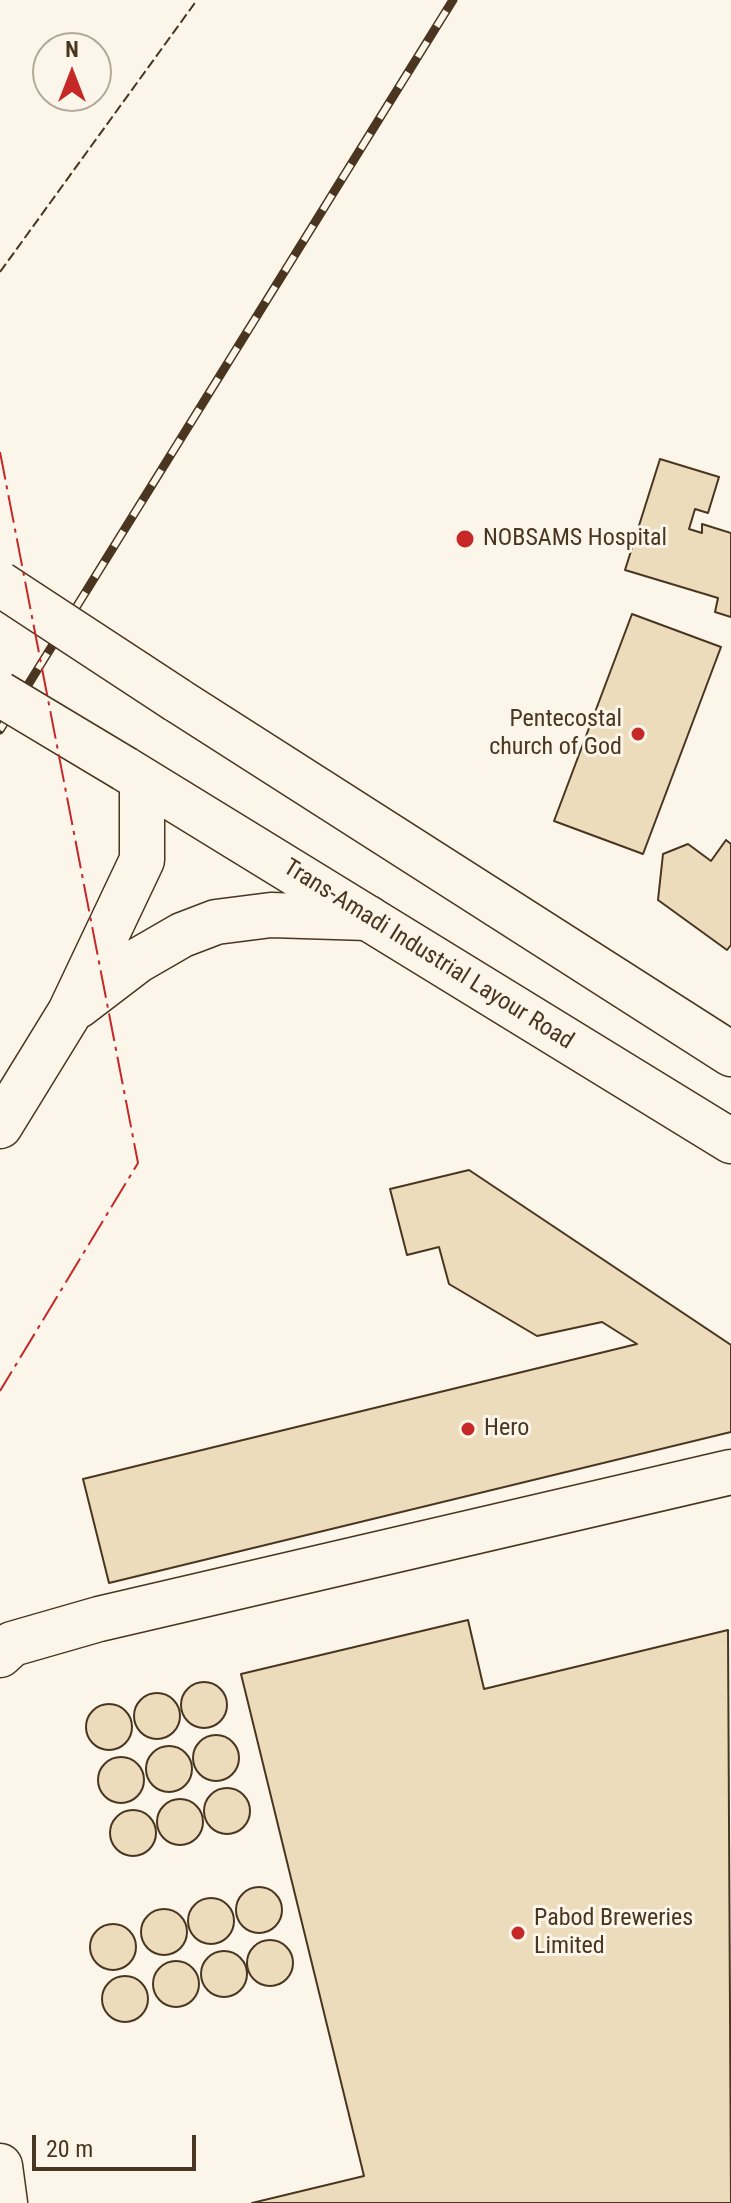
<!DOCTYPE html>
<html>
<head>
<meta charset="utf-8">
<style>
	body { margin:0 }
	#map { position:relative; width:731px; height:2203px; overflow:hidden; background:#fbf6e9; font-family:"Roboto Condensed",sans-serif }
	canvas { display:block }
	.north { position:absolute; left:32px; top:32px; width:80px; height:80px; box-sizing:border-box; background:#fbf6e9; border:2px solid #b4a999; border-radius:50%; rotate:0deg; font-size:22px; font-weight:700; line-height:32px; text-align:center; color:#4a3520 }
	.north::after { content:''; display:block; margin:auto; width:28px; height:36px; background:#c62828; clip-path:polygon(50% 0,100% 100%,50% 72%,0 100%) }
	.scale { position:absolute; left:32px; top:2135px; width:164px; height:36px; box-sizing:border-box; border:4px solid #4a3520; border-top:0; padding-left:10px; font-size:24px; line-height:28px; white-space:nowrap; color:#4a3520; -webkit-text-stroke:6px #fbf6e9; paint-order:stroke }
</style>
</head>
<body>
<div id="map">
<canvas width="731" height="2203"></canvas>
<div class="north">N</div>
<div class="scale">20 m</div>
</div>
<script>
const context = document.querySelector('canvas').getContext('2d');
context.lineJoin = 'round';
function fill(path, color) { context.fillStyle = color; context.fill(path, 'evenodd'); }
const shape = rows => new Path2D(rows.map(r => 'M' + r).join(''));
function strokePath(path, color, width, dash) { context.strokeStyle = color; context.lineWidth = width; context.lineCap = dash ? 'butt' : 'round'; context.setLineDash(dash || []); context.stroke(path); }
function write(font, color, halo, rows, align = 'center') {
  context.font = font + ' "Roboto Condensed",sans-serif'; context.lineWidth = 6; context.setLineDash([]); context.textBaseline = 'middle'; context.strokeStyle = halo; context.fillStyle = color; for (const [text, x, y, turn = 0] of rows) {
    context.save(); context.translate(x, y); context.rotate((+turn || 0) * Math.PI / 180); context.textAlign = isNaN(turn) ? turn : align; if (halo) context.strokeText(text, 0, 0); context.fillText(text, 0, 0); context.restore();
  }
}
const building = shape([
	[660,459,719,477,708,513,695,509,689,529,702,533,702,524,731,533,731,617,715,612,718,598,625,570,660,459],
	[632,614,721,647,643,854,554,821,632,614],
	[726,840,731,844,731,945,727,950,658,900,663,854,688,844,711,861,726,840],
	[469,1170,731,1345,731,1432,109,1583,83,1479,637,1344,602,1322,537,1336,449,1284,439,1247,407,1255,390,1189,469,1170],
	[468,1620,484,1689,728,1630,731,2203,252,2203,364,2176,241,1674,468,1620],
	'181 1705a23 23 0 1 1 46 0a23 23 0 1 1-46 0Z',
	'134 1716a23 23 0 1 1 46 0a23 23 0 1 1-46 0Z',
	'86 1727a23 23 0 1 1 46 0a23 23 0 1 1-46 0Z',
	'193 1758a23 23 0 1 1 46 0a23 23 0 1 1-46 0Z',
	'146 1769a23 23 0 1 1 46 0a23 23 0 1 1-46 0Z',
	'98 1780a23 23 0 1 1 46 0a23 23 0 1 1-46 0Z',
	'204 1811a23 23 0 1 1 46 0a23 23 0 1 1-46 0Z',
	'157 1822a23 23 0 1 1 46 0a23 23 0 1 1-46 0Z',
	'110 1833a23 23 0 1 1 46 0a23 23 0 1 1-46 0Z',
	'236 1910a23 23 0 1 1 46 0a23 23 0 1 1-46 0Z',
	'188 1921a23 23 0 1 1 46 0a23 23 0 1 1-46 0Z',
	'141 1932a23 23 0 1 1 46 0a23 23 0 1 1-46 0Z',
	'90 1947a23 23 0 1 1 46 0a23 23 0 1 1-46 0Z',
	'247 1963a23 23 0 1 1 46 0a23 23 0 1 1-46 0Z',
	'201 1974a23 23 0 1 1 46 0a23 23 0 1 1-46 0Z',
	'153 1984a23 23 0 1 1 46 0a23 23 0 1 1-46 0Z',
	'102 1999a23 23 0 1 1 46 0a23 23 0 1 1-46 0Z'
]);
const minor = shape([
	[78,1006,137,961,182,935,216,922,271,915,368,918],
	[0,1126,70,1012,142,860,142,780],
	[0,1655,12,1644,99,1619,731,1472],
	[0,2166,5,2203]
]);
const major = shape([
	[177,700,731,1054],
	[125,769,731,1141]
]);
const rail = shape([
	[0,730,453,0]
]);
const majorBridge = shape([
	[0,584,177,700],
	[0,694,125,769]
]);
const fence = shape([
	[0,272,197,0]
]);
const power = shape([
	[0,452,138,1163,0,1391]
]);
const markers = [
	[465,539,10,"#c62828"],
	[638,734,8,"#c62828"],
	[468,1429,8,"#c62828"],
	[518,1933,8,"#c62828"]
];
const poiNames = [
	["NOBSAMS Hospital",483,539],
	["Pentecostal",622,720,"right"],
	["church of God",622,748,"right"],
	["Hero",484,1429],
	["Pabod Breweries",534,1919],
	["Limited",534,1947]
];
const streetNames = [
	["Trans-Amadi Industrial Layour Road",428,955,32]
];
fill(building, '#ecdcbc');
strokePath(building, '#4a3520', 2);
strokePath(minor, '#4a3520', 47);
strokePath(major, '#4a3520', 47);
strokePath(minor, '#fbf6e9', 44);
strokePath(major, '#fbf6e9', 44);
strokePath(rail, '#4a3520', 9);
strokePath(rail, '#fbf6e9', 6, [18]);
strokePath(majorBridge, '#4a3520', 47, []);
strokePath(majorBridge, '#fbf6e9', 44);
strokePath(fence, '#4a3520', 2, [10, 4]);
strokePath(power, '#c62828', 2, [28, 6, 4, 6]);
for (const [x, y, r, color] of markers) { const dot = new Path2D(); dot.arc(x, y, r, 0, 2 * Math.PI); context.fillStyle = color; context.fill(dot); strokePath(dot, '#fbf6e9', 3); }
write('24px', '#4a3520', '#fbf6e9', poiNames, 'left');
write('24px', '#4a3520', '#fbf6e9', streetNames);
</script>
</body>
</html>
